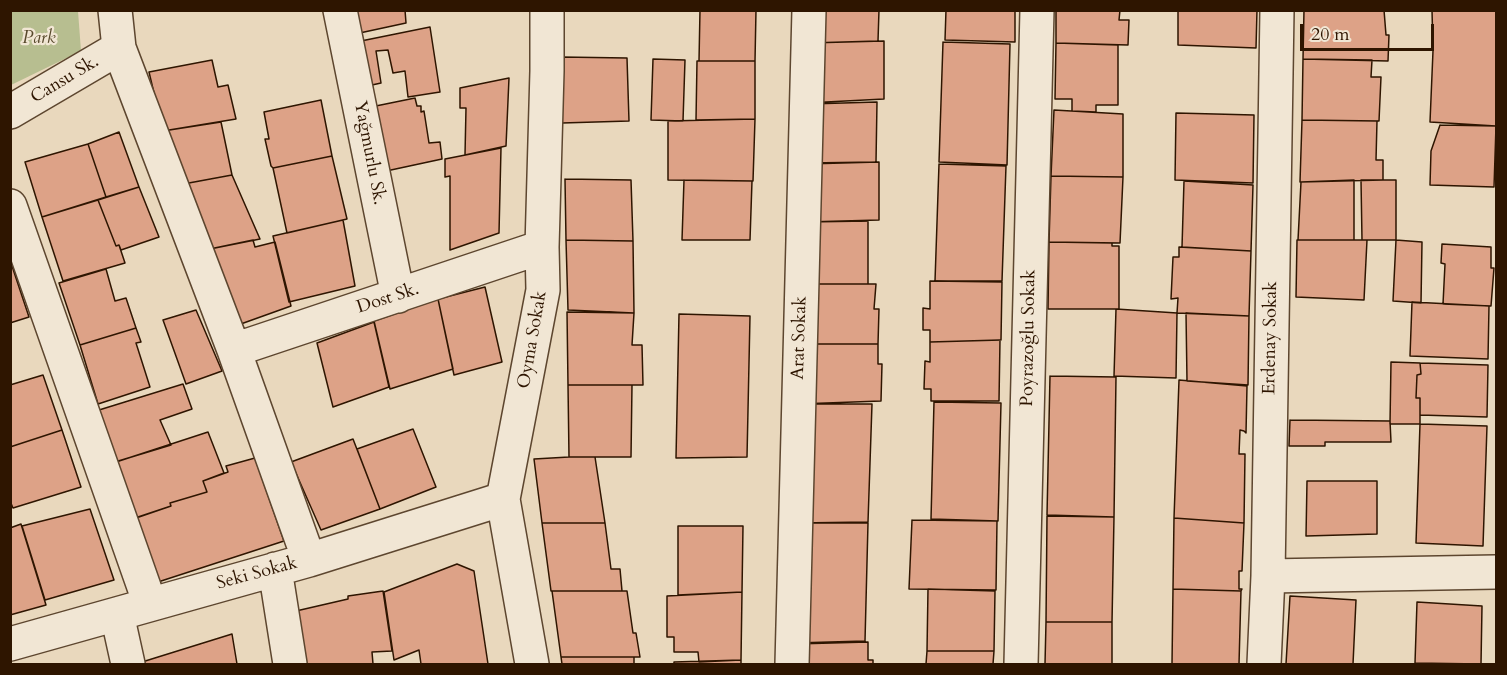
<!DOCTYPE html>
<html>
<head>
<meta charset="utf-8">
<style>
	body { margin:0 }
	#map { position:relative; width:1507px; height:675px; overflow:hidden; background:#e9d8bd; font-family:Cardo,serif }
	canvas { display:block }
	.frame { position:absolute; inset:0; border:12px solid #2e1500; pointer-events:none }
	.scale { position:absolute; left:1300px; top:24px; width:134px; height:27px; box-sizing:border-box; border:3px solid #2e1500; border-top:0; padding-left:8px; font-size:18px; line-height:21px; white-space:nowrap; color:#2e1500; -webkit-text-stroke:4px #f1e6d4; paint-order:stroke }
</style>
</head>
<body>
<div id="map">
<canvas width="1507" height="675"></canvas>
<div class="frame"></div>
<div class="scale">20 m</div>
</div>
<script>
const context = document.querySelector('canvas').getContext('2d');
context.lineJoin = 'round';
function fill(path, color) { context.fillStyle = color; context.fill(path, 'evenodd'); }
const shape = rows => new Path2D(rows.map(r => 'M' + r).join(''));
function strokePath(path, color, width, dash) { context.strokeStyle = color; context.lineWidth = width; context.lineCap = dash ? 'butt' : 'round'; context.setLineDash(dash || []); context.stroke(path); }
function write(font, color, halo, rows, align = 'center') {
  context.font = font + ' Cardo,serif'; context.lineWidth = 4.5; context.setLineDash([]); context.textBaseline = 'middle'; context.strokeStyle = halo; context.fillStyle = color; for (const [text, x, y, turn = 0] of rows) {
    context.save(); context.translate(x, y); context.rotate((+turn || 0) * Math.PI / 180); context.textAlign = isNaN(turn) ? turn : align; if (halo) context.strokeText(text, 0, 0); context.fillText(text, 0, 0); context.restore();
  }
}
const green = shape([
	[11,10,78,11,81,51,11,85]
]);
const building = shape([
	[352,10,405,10,406,23,355,34,352,10],
	[700,10,756,10,755,61,699,61,700,10],
	[809,10,879,10,878,41,809,43,809,10],
	[946,10,1015,10,1015,42,945,40,946,10],
	[1056,10,1120,10,1119,20,1129,20,1128,45,1056,43,1056,10],
	[1178,10,1257,10,1256,48,1178,45,1178,10],
	[1304,10,1384,10,1386,35,1389,35,1388,61,1303,59,1304,10],
	[1432,10,1496,10,1496,126,1430,122,1433,51,1432,10],
	[430,27,440,92,408,97,405,71,393,73,388,50,376,51,381,83,363,87,356,42,430,27],
	[884,41,884,99,807,103,808,43,884,41],
	[943,42,1010,44,1007,165,939,162,943,42],
	[1056,43,1118,45,1118,105,1096,105,1096,112,1072,111,1072,99,1055,99,1056,43],
	[561,57,627,58,629,121,562,123,561,57],
	[653,59,685,60,683,121,651,120,653,59],
	[1303,59,1372,60,1371,77,1381,77,1379,121,1302,120,1303,59],
	[212,60,218,87,228,85,236,119,163,131,149,72,212,60],
	[697,61,755,61,755,119,696,120,697,61],
	[509,78,506,146,465,155,466,108,460,108,460,88,509,78],
	[415,98,417,106,421,106,421,112,424,111,429,143,440,142,442,159,377,173,366,108,415,98],
	[321,100,332,156,273,168,271,166,265,139,269,139,264,112,321,100],
	[877,102,876,162,808,163,809,104,877,102],
	[1054,110,1123,114,1123,177,1051,176,1054,110],
	[1176,113,1254,115,1253,183,1175,180,1176,113],
	[755,119,753,181,668,180,668,121,755,119],
	[1302,120,1377,121,1376,160,1383,160,1383,180,1300,182,1302,120],
	[221,122,232,175,178,185,163,131,221,122],
	[1440,125,1496,126,1494,187,1430,185,1431,151,1440,125],
	[119,132,139,187,106,197,88,144,119,132],
	[88,144,106,197,42,217,25,162,88,144],
	[501,148,499,233,450,250,450,176,445,177,445,159,501,148],
	[332,156,347,219,287,233,273,168,332,156],
	[879,162,879,220,806,222,806,164,879,162],
	[939,164,1006,166,1002,281,935,281,939,164],
	[232,175,260,239,205,250,178,185,232,175],
	[1051,176,1123,177,1120,243,1049,242,1051,176],
	[565,179,631,180,633,241,566,240,565,179],
	[684,180,752,181,750,240,682,240,684,180],
	[1354,180,1354,240,1298,240,1301,182,1354,180],
	[1361,180,1396,180,1396,240,1362,240,1361,180],
	[1184,181,1253,185,1251,251,1182,247,1184,181],
	[139,187,159,237,121,250,119,245,116,246,98,200,139,187],
	[98,200,116,246,119,245,125,263,63,281,42,217,98,200],
	[343,220,355,286,289,302,273,236,343,220],
	[868,221,868,284,803,284,806,222,868,221],
	[253,240,255,247,275,242,291,306,238,325,205,250,253,240],
	[566,240,633,241,634,313,568,310,566,240],
	[1297,240,1367,240,1364,300,1296,297,1297,240],
	[1396,240,1422,242,1421,303,1393,301,1396,240],
	[1049,242,1112,243,1112,246,1119,246,1119,309,1048,309,1049,242],
	[1442,244,1491,247,1491,268,1494,268,1491,306,1443,304,1445,264,1441,263,1442,244],
	[1179,247,1251,251,1249,316,1177,313,1178,298,1171,299,1173,257,1179,257,1179,247],
	[10,260,29,317,10,323,10,260],
	[106,269,115,301,126,298,136,328,80,345,59,283,106,269],
	[930,281,1002,282,1001,340,930,342,930,330,923,330,923,308,930,309,930,281],
	[803,284,876,284,874,309,879,309,878,344,801,344,803,284],
	[485,287,502,362,454,375,438,299,485,287],
	[438,299,453,369,390,389,374,321,438,299],
	[1412,302,1489,306,1488,359,1410,356,1412,302],
	[1116,309,1177,313,1176,378,1114,376,1116,309],
	[196,310,222,371,186,384,163,320,196,310],
	[567,312,634,313,632,345,642,345,643,385,568,385,567,312],
	[1186,313,1249,316,1248,385,1187,381,1186,313],
	[679,314,750,316,747,457,676,458,679,314],
	[374,322,389,387,333,407,317,343,374,322],
	[136,328,141,342,136,343,150,387,98,404,80,345,136,328],
	[1000,340,999,401,931,401,931,389,924,389,925,361,930,362,930,342,1000,340],
	[801,344,878,344,878,364,882,364,881,401,799,404,801,344],
	[1391,362,1420,363,1421,374,1417,375,1416,398,1420,398,1420,424,1390,424,1391,362],
	[1420,363,1488,365,1487,417,1420,415,1420,398,1416,398,1417,375,1421,374,1420,363],
	[43,375,62,430,10,447,10,385,43,375],
	[1050,376,1116,377,1114,517,1047,515,1050,376],
	[1179,380,1247,386,1246,433,1244,431,1240,430,1239,454,1245,454,1244,523,1174,518,1179,380],
	[183,384,192,409,160,420,171,445,115,462,99,410,183,384],
	[568,385,632,385,631,457,569,457,568,385],
	[934,402,1001,403,998,521,931,519,934,402],
	[800,404,872,404,868,522,797,523,800,404],
	[1290,420,1390,421,1391,442,1325,442,1325,446,1289,446,1290,420],
	[1420,424,1487,426,1483,546,1416,543,1420,424],
	[413,429,436,487,380,509,357,449,413,429],
	[62,430,81,487,13,508,10,501,10,447,62,430],
	[208,432,224,473,203,481,207,492,170,503,171,506,132,519,113,463,208,432],
	[353,439,380,509,321,530,291,462,353,439],
	[569,457,595,457,605,523,542,523,534,459,569,457],
	[255,458,284,541,158,582,136,518,171,506,170,503,207,492,203,481,228,472,226,466,255,458],
	[1307,481,1377,481,1377,534,1306,536,1307,481],
	[90,509,114,580,45,600,22,526,90,509],
	[1047,516,1114,517,1112,622,1046,622,1047,516],
	[1174,518,1244,523,1242,571,1239,571,1239,589,1242,589,1241,591,1173,589,1174,518],
	[912,520,997,521,996,590,909,589,912,520],
	[542,523,605,523,611,569,620,569,622,591,551,591,542,523],
	[797,523,868,523,865,641,795,643,797,523],
	[21,524,46,605,10,615,10,528,21,524],
	[678,526,743,526,742,592,678,595,678,526],
	[457,564,474,571,488,664,421,664,419,650,394,660,384,592,457,564],
	[928,589,995,591,994,651,927,651,928,589],
	[1173,589,1241,591,1239,664,1172,664,1173,589],
	[383,591,392,651,372,652,373,664,302,664,296,611,348,599,348,596,383,591],
	[552,591,627,591,633,633,636,633,640,657,561,657,552,591],
	[742,592,741,660,699,662,698,652,674,652,674,637,667,637,667,596,742,592],
	[1290,596,1356,600,1353,664,1286,664,1290,596],
	[1417,602,1482,606,1481,664,1415,663,1417,602],
	[1046,622,1112,622,1112,664,1045,664,1046,622],
	[232,634,237,664,142,664,142,662,232,634],
	[868,642,868,660,873,660,873,664,794,664,795,644,868,642],
	[927,651,994,651,993,664,926,664,927,651],
	[561,657,634,657,634,664,562,664,561,657],
	[741,660,741,664,674,664,674,662,741,660]
]);
const minor = shape([
	[115,10,119,48,234,350,309,560],
	[340,10,398,296],
	[10,112,119,48],
	[10,206,150,604],
	[234,350,542,247],
	[275,569,290,664],
	[1268,576,1496,572],
	[117,614,128,664],
	[10,644,309,560,503,499],
	[532,664,503,499,543,290,542,247,547,71,547,10],
	[792,664,809,10],
	[1021,664,1037,10],
	[1264,664,1268,576,1277,10]
]);
const parkNames = [
	["Park",39,39]
];
const streetNames = [
	["Cansu Sk.",65,80,-31],
	["Yağmurlu Sk.",369,153,79],
	["Dost Sk.",388,299,-18],
	["Arat Sokak",800,338,-88],
	["Poyrazoğlu Sokak",1029,338,-89],
	["Erdenay Sokak",1271,338,-89],
	["Oyma Sokak",533,340,-80],
	["Seki Sokak",257,574,-15]
];
fill(green, '#b7be90');
fill(building, '#dda287');
strokePath(building, '#2e1500', 1.5);
strokePath(minor, '#5d462f', 36);
strokePath(minor, '#f1e6d4', 33);
write('italic 18px', '#57482b', '#f1e6d4', parkNames);
write('18px', '#2e1500', '#f1e6d4', streetNames);
</script>
</body>
</html>
